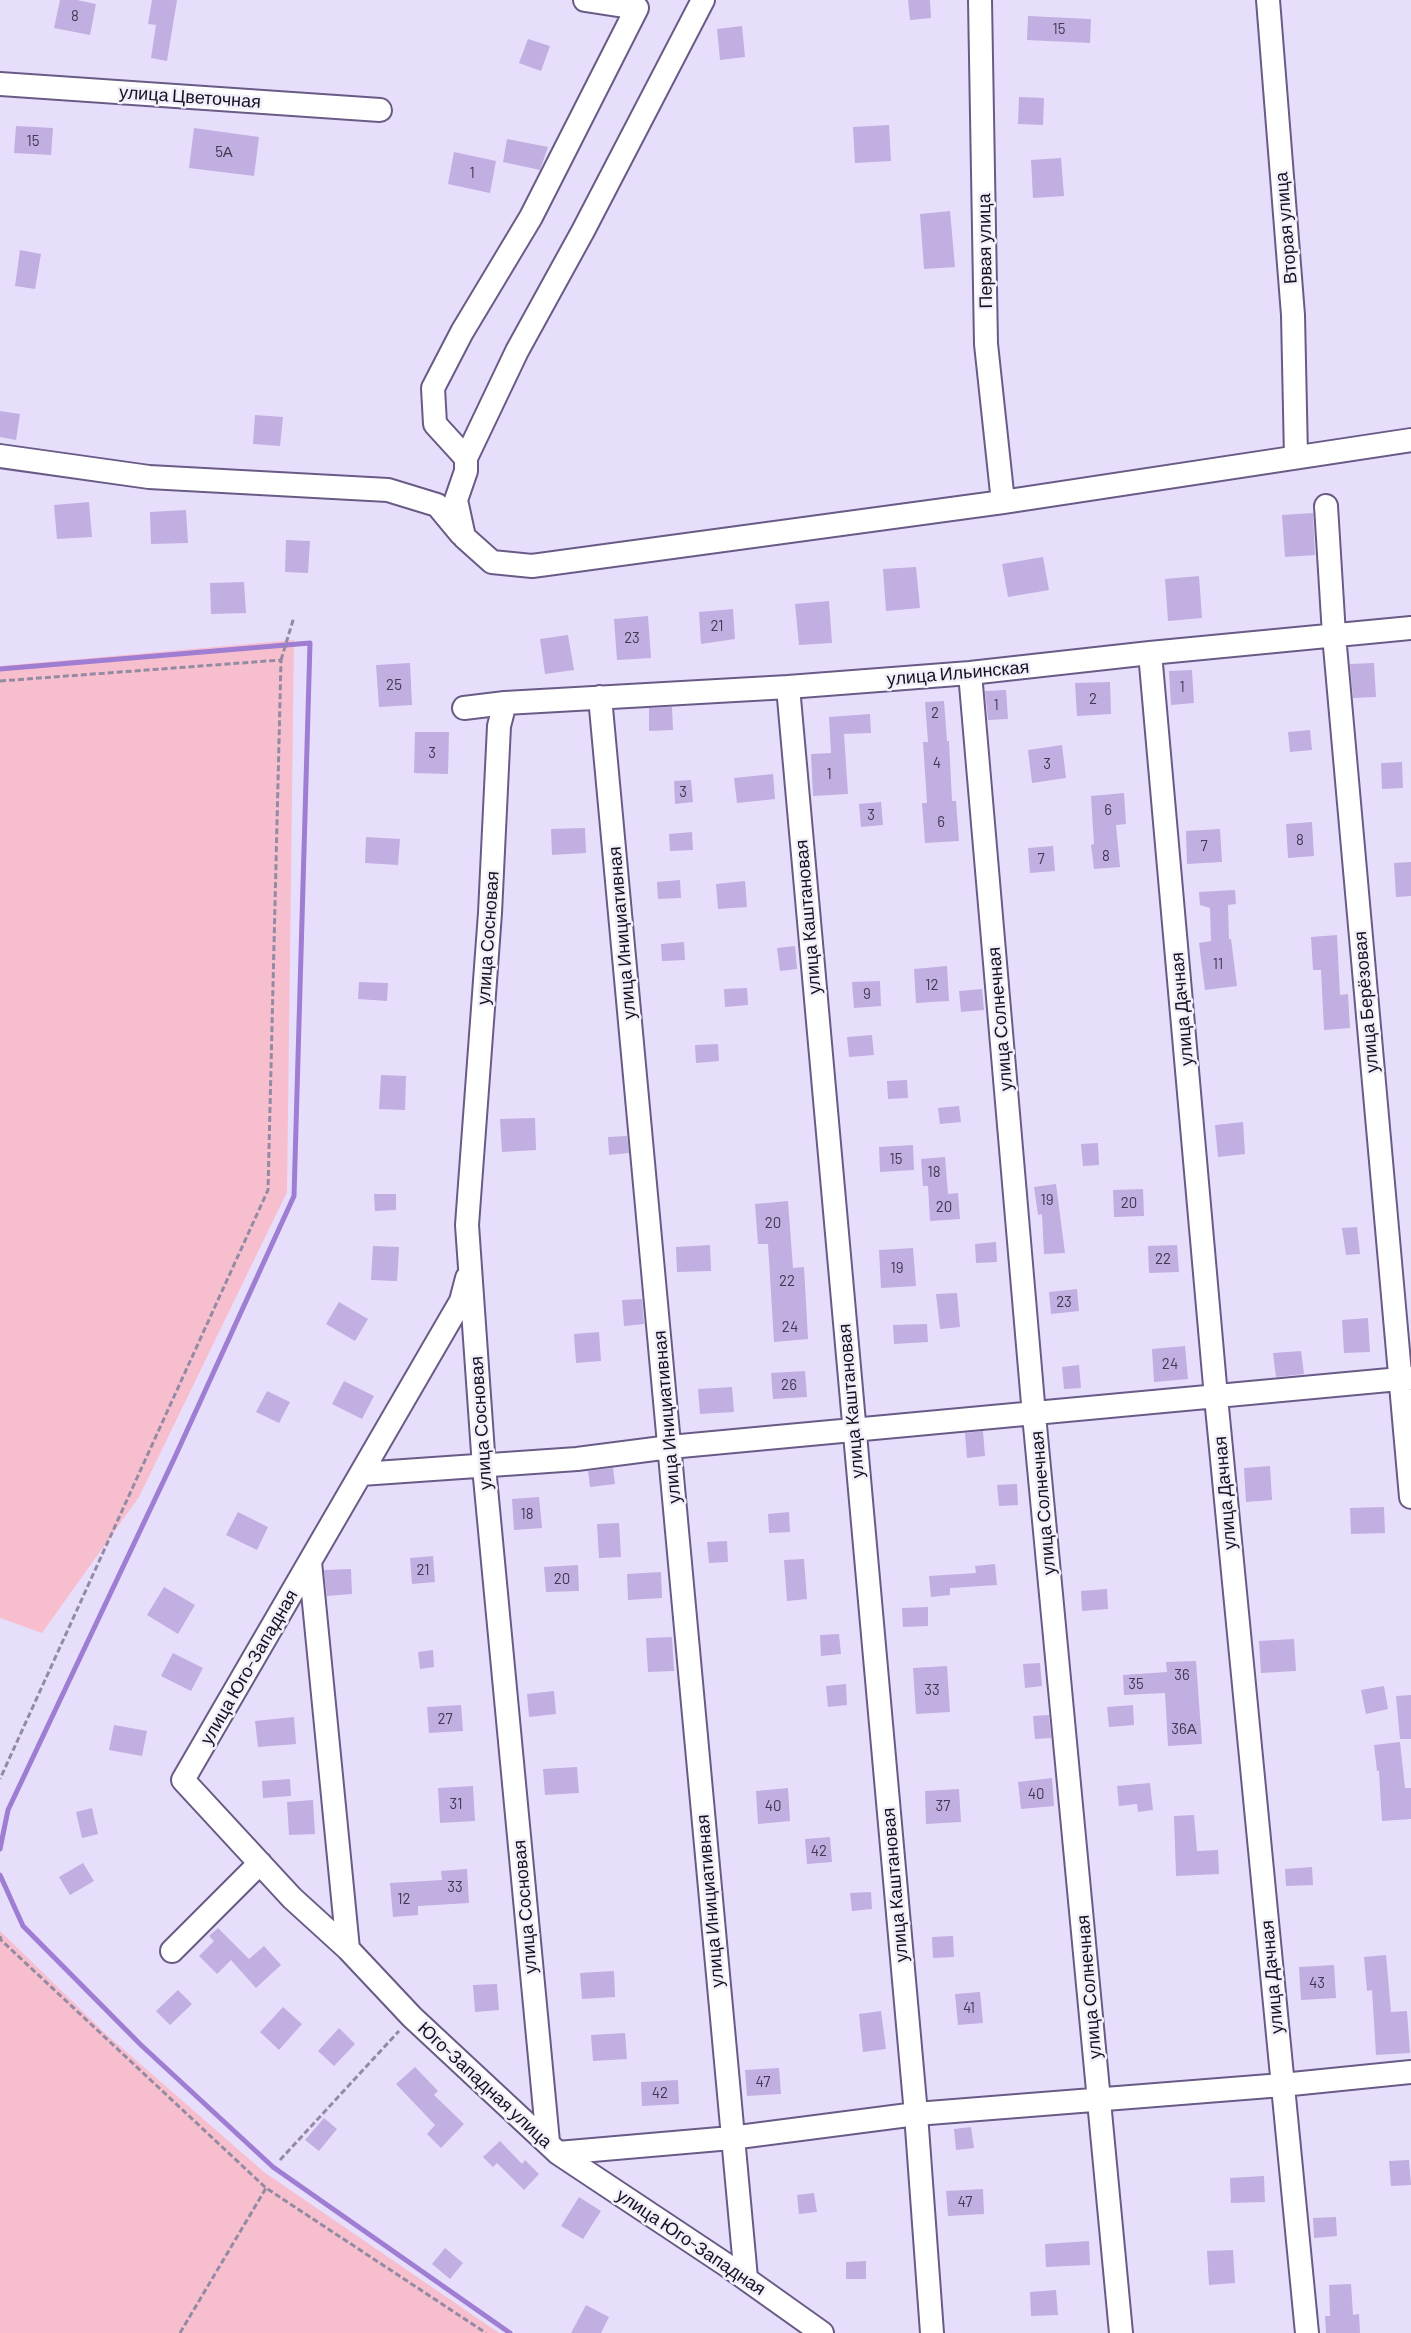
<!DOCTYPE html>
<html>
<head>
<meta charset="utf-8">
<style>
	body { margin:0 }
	canvas { display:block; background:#e7defc }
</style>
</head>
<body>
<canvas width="1411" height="2333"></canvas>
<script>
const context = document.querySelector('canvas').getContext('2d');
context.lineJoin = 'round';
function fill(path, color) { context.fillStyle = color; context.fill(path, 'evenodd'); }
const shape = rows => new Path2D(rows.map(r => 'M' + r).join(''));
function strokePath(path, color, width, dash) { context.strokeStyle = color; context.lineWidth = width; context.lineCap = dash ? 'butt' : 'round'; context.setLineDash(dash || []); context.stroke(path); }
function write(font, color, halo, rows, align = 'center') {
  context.font = font + ' Barlow,sans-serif'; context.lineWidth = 5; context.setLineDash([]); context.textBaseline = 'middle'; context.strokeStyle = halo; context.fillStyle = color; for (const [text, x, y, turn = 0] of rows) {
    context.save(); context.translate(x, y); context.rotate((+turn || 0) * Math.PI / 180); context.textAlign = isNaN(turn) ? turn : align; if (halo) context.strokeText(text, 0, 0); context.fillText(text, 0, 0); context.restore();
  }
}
const green = shape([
	[294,640,287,1192,139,1497,42,1633,0,1618,0,666],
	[0,1931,106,2034,264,2172,499,2333,0,2333]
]);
const stream = shape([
	[0,669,310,643,294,1196,174,1459,8,1810,0,1849],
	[0,1875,23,1926,141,2045,273,2167,510,2333]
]);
const building = shape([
	[60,0,77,0,96,4,90,35,54,28],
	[152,0,177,0,167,61,151,58,156,25,148,24],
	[908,0,930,0,931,18,910,20],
	[1028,16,1091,19,1090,43,1027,40],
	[742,26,745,57,720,60,717,29],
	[528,39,550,46,541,71,519,63],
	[1019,97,1044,98,1043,125,1018,124],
	[889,125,891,161,855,163,853,127],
	[16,126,53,128,51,155,14,153],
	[194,128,259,137,254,176,189,168],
	[507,139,548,147,540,170,503,162],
	[454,152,496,161,490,193,448,184],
	[1061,158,1064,196,1033,198,1031,160],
	[950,211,955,267,924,269,920,214],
	[20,250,41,254,35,289,15,286],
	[0,411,20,414,16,440,0,437],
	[255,415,283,417,280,446,253,444],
	[89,502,92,537,57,539,54,505],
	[186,510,188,543,151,544,150,512],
	[1313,513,1315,555,1285,557,1282,515],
	[286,540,310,541,308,573,285,572],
	[1043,557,1049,590,1008,597,1002,564],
	[916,567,920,608,886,611,883,569],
	[1199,576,1202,618,1168,621,1165,579],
	[244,582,246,613,211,614,210,583],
	[829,601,832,643,799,645,795,604],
	[733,609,735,639,701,644,699,612],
	[648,616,651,658,617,660,614,619],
	[568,635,574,670,545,674,540,639],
	[410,663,412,705,379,707,376,665],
	[1374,663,1376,697,1353,698,1350,664],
	[1192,670,1194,703,1171,705,1169,671],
	[1110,682,1111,714,1077,716,1075,683],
	[1006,690,1008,719,988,720,985,691],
	[944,701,947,741,949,741,952,801,956,801,959,841,925,843,922,803,927,803,923,742,928,742,925,702],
	[672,707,673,730,649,731,649,708],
	[870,714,871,733,844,734,848,794,813,796,811,754,831,753,829,717],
	[1310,730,1312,750,1290,752,1288,732],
	[415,732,449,732,448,774,414,773],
	[1062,745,1066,778,1032,783,1028,750],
	[1402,762,1403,788,1382,789,1381,763],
	[773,774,775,799,737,803,734,778],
	[691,780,693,802,675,804,674,781],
	[1124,793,1126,824,1116,825,1120,867,1094,869,1091,845,1094,844,1091,796],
	[881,802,883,825,861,827,859,804],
	[1312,822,1314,856,1288,858,1286,824],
	[585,828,586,853,552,855,551,829],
	[1220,829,1222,862,1187,864,1186,831],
	[692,832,693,850,670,851,669,834],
	[366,837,400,839,398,865,365,863],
	[1053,846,1055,871,1030,873,1028,848],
	[1411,862,1411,896,1396,897,1394,863],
	[680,880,681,898,658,899,657,882],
	[745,881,747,907,718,909,716,884],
	[1235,890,1236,904,1228,905,1229,939,1231,939,1237,986,1205,990,1199,943,1211,941,1210,908,1200,905,1199,892],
	[1337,935,1340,995,1348,994,1350,1028,1324,1030,1321,970,1313,970,1311,937],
	[684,942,685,960,662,961,661,944],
	[795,946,797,969,780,971,777,948],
	[947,966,949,1001,916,1003,914,969],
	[880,981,881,1006,854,1008,852,982],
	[359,982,388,983,387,1001,358,999],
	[747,988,748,1005,725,1007,724,989],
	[982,989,984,1010,961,1012,959,991],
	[872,1035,874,1055,849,1057,847,1037],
	[718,1044,719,1061,696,1063,695,1045],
	[381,1075,406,1076,405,1110,379,1109],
	[907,1080,908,1098,888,1099,887,1081],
	[959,1106,961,1122,940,1124,938,1108],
	[535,1118,536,1150,502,1152,500,1119],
	[1243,1122,1245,1154,1218,1157,1215,1125],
	[627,1136,629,1153,609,1155,608,1137],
	[1098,1143,1099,1165,1083,1166,1081,1144],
	[913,1145,914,1170,880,1172,879,1147],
	[945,1157,948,1194,958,1193,960,1219,930,1221,928,1186,923,1186,921,1159],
	[1056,1184,1065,1253,1044,1254,1042,1214,1038,1215,1034,1187],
	[1143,1189,1144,1216,1114,1217,1113,1190],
	[374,1194,396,1194,396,1210,375,1211],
	[788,1201,793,1268,804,1267,808,1339,774,1342,768,1244,758,1244,755,1204],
	[1357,1227,1360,1254,1346,1255,1342,1228],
	[996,1242,997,1262,976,1263,975,1244],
	[710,1245,711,1271,677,1272,676,1247],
	[1177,1245,1179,1272,1149,1273,1148,1246],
	[373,1246,399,1247,397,1281,371,1280],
	[913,1248,916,1286,881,1288,879,1250],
	[1077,1289,1079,1311,1051,1314,1049,1292],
	[957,1293,960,1327,940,1329,936,1294],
	[642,1299,644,1324,624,1326,622,1300],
	[339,1302,368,1319,355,1341,326,1324],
	[1368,1318,1370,1352,1344,1353,1342,1320],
	[927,1324,928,1342,894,1344,893,1325],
	[599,1332,601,1361,576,1363,574,1334],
	[1185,1346,1188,1379,1154,1382,1152,1349],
	[1301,1351,1304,1374,1276,1377,1273,1353],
	[1079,1365,1081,1388,1064,1389,1062,1367],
	[805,1371,807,1397,773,1399,771,1373],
	[344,1381,374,1396,362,1419,332,1404],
	[732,1387,734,1412,700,1414,698,1389],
	[267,1391,290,1402,279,1423,256,1412],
	[983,1431,985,1456,967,1458,965,1433],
	[1270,1466,1272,1500,1246,1502,1244,1468],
	[613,1468,615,1484,590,1487,588,1471],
	[1017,1484,1018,1505,999,1506,997,1485],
	[539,1497,542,1528,514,1530,512,1499],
	[1384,1507,1385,1533,1351,1534,1350,1508],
	[238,1512,268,1527,257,1550,226,1535],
	[789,1512,790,1532,769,1533,768,1514],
	[619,1523,621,1557,599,1558,597,1524],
	[727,1541,728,1562,709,1563,707,1542],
	[433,1556,435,1582,412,1584,410,1558],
	[804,1559,807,1599,787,1601,784,1560],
	[995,1564,997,1585,950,1588,950,1595,931,1597,929,1576,976,1573,975,1566],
	[578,1565,579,1591,546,1592,544,1567],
	[351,1569,352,1594,327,1596,324,1570],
	[661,1572,662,1598,628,1600,627,1574],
	[164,1587,195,1605,178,1634,147,1615],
	[1107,1589,1108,1609,1082,1611,1081,1591],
	[928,1607,928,1626,903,1627,902,1608],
	[839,1634,841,1654,821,1656,820,1635],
	[672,1637,674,1671,648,1672,646,1638],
	[1294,1639,1296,1671,1261,1673,1259,1641],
	[433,1650,434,1667,420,1669,418,1652],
	[173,1653,203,1668,191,1691,161,1676],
	[1196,1661,1202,1744,1168,1746,1165,1693,1124,1695,1123,1675,1167,1672,1166,1662],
	[1040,1663,1042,1686,1025,1688,1023,1664],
	[947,1666,950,1712,916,1714,913,1668],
	[846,1684,847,1705,828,1707,826,1686],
	[1384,1686,1388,1709,1366,1714,1361,1690],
	[554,1691,556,1714,529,1717,527,1694],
	[1411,1695,1411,1739,1400,1739,1396,1696],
	[461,1705,463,1731,429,1733,427,1707],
	[1133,1705,1134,1725,1109,1727,1107,1707],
	[1049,1715,1051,1738,1035,1739,1033,1716],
	[294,1717,296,1744,258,1747,255,1721],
	[114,1725,147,1731,142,1756,109,1750],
	[1400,1742,1405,1788,1411,1788,1411,1819,1382,1821,1379,1771,1377,1771,1374,1745],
	[577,1767,579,1793,545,1795,543,1769],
	[1052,1778,1054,1806,1021,1809,1018,1782],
	[290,1779,291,1796,263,1798,262,1781],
	[1150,1783,1153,1810,1138,1812,1137,1804,1119,1806,1117,1786],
	[473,1786,475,1821,440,1823,438,1788],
	[788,1788,790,1821,758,1824,756,1791],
	[959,1789,961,1822,926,1824,925,1791],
	[313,1800,315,1834,289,1835,287,1802],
	[92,1808,98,1834,82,1838,76,1812],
	[1194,1815,1197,1851,1218,1850,1219,1874,1176,1876,1174,1816],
	[830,1837,832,1862,807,1864,805,1839],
	[83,1863,94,1881,70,1895,59,1877],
	[1312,1867,1313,1885,1286,1886,1285,1869],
	[467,1869,469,1903,418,1906,418,1915,393,1917,390,1883,442,1880,441,1871],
	[871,1892,872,1909,852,1911,850,1893],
	[218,1928,249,1959,264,1946,281,1965,256,1988,231,1960,217,1974,199,1956,214,1941,209,1936],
	[953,1936,954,1957,933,1958,932,1937],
	[1386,1955,1391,2012,1407,2011,1410,2053,1376,2055,1372,1990,1367,1991,1364,1957],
	[1334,1965,1336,1998,1301,2000,1299,1967],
	[614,1971,615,1997,582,1999,580,1973],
	[497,1984,499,2010,475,2012,473,1985],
	[178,1990,192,2004,170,2025,156,2011],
	[980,1992,983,2023,958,2025,955,1994],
	[283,2007,302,2024,279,2050,260,2032],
	[881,2011,886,2049,863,2052,859,2014],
	[339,2028,355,2044,334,2066,318,2051],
	[625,2033,627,2059,593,2061,591,2035],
	[415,2067,438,2091,434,2095,464,2124,441,2148,427,2134,435,2125,396,2084],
	[779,2068,781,2094,747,2096,745,2070],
	[678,2080,679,2104,642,2106,641,2082],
	[324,2118,337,2129,319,2151,305,2140],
	[971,2127,974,2148,956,2150,954,2129],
	[500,2141,522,2164,525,2160,539,2174,524,2190,497,2163,493,2167,483,2157],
	[1409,2160,1411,2185,1391,2186,1389,2161],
	[1264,2176,1265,2202,1231,2203,1230,2178],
	[983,2189,984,2214,948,2216,946,2191],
	[814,2193,817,2212,799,2214,797,2195],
	[579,2197,601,2211,583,2239,561,2226],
	[1336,2217,1337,2236,1314,2238,1313,2218],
	[1089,2241,1090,2265,1046,2267,1045,2244],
	[445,2248,463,2263,450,2279,432,2264],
	[1233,2250,1235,2283,1209,2285,1207,2251],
	[866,2261,866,2279,846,2279,846,2262],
	[1351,2284,1353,2315,1359,2314,1360,2333,1326,2333,1325,2316,1330,2316,1329,2285],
	[1056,2290,1058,2315,1031,2316,1030,2292],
	[586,2305,609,2317,601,2333,571,2333]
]);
const path = shape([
	[281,660,294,617],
	[0,681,281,660,268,1190,0,1779],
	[0,1936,1,1940,266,2188,486,2333],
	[280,2160,399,2031],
	[180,2333,266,2188]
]);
const minor = shape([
	[703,0,583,231,517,351,466,458,466,471,456,500,464,537,492,562,532,566,1003,502,1411,440],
	[980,0,986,344,1003,502],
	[1268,0,1293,315,1296,457],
	[0,84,380,110],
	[0,456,149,477,388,490,437,505,461,534],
	[466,458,435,424,433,388,462,332,531,217,637,8,585,0],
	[1326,506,1334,635,1411,1497],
	[1150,653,1216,1397,1307,2333],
	[970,673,1034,1415,1121,2333],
	[788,687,916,2114,932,2333],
	[600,697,746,2278],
	[505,703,499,726,490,913,467,1225,484,1467,548,2142],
	[464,708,505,703,788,687,970,673,1150,653,1411,628],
	[467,1278,461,1301,183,1780,292,1898,348,1949,412,2017,558,2153,725,2264,822,2333],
	[361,1474,577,1459,670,1447,1411,1378],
	[310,1562,348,1949],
	[172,1951,260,1863],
	[558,2153,731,2138,916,2114,1282,2085,1411,2072]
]);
const numberNames = [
	["8",75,16],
	["15",1059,29],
	["15",33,141],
	["5А",224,152],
	["1",472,173],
	["21",717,626],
	["23",632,638],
	["25",394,685],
	["1",1182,687],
	["2",1093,699],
	["1",996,705],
	["2",935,713],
	["3",432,753],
	["4",937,763],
	["3",1047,764],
	["1",829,774],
	["3",683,792],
	["6",1108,810],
	["3",871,815],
	["6",941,822],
	["8",1300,840],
	["7",1204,846],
	["8",1106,856],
	["7",1041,859],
	["11",1218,964],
	["12",932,985],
	["9",867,994],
	["15",896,1159],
	["18",934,1172],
	["19",1047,1200],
	["20",1129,1203],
	["20",944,1207],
	["20",773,1223],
	["22",1163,1259],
	["19",897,1268],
	["22",787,1281],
	["23",1064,1302],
	["24",790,1327],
	["24",1170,1364],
	["26",789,1385],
	["18",527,1514],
	["21",423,1570],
	["20",562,1579],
	["36",1182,1675],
	["35",1136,1684],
	["33",932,1690],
	["27",445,1719],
	["36А",1184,1729],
	["40",1036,1794],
	["31",456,1804],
	["40",773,1806],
	["37",943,1806],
	["42",819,1851],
	["33",455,1887],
	["12",404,1899],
	["43",1317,1983],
	["41",969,2008],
	["47",763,2082],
	["42",660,2093],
	["47",965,2202]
];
const streetNames = [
	["улица Цветочная",190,97,4],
	["Вторая улица",1286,228,-95],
	["Первая улица",985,251,-91],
	["улица Ильинская",958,673,-5],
	["улица Каштановая",808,917,-95],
	["улица Инициативная",622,933,-95],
	["улица Сосновая",488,938,-86],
	["улица Берёзовая",1366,1002,-95],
	["улица Дачная",1182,1009,-95],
	["улица Солнечная",1000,1019,-95],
	["улица Каштановая",851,1401,-95],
	["улица Инициативная",667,1417,-95],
	["улица Сосновая",481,1423,-94],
	["улица Дачная",1225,1493,-95],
	["улица Солнечная",1043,1503,-95],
	["улица Юго-Западная",249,1667,-60],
	["улица Каштановая",895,1885,-95],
	["улица Инициативная",710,1901,-95],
	["улица Сосновая",525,1907,-95],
	["улица Дачная",1272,1977,-95],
	["улица Солнечная",1089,1987,-95],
	["Юго-Западная улица",485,2085,43],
	["улица Юго-Западная",691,2242,34]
];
fill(green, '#f7bfce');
strokePath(stream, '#9e7dd3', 5);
fill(building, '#c0afe0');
strokePath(minor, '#6a5b86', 26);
strokePath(path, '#938aa3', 3, [6, 3]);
strokePath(minor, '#fff', 22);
write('15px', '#423852', null, numberNames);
write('18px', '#181123', '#f2eff9', streetNames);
</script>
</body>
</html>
